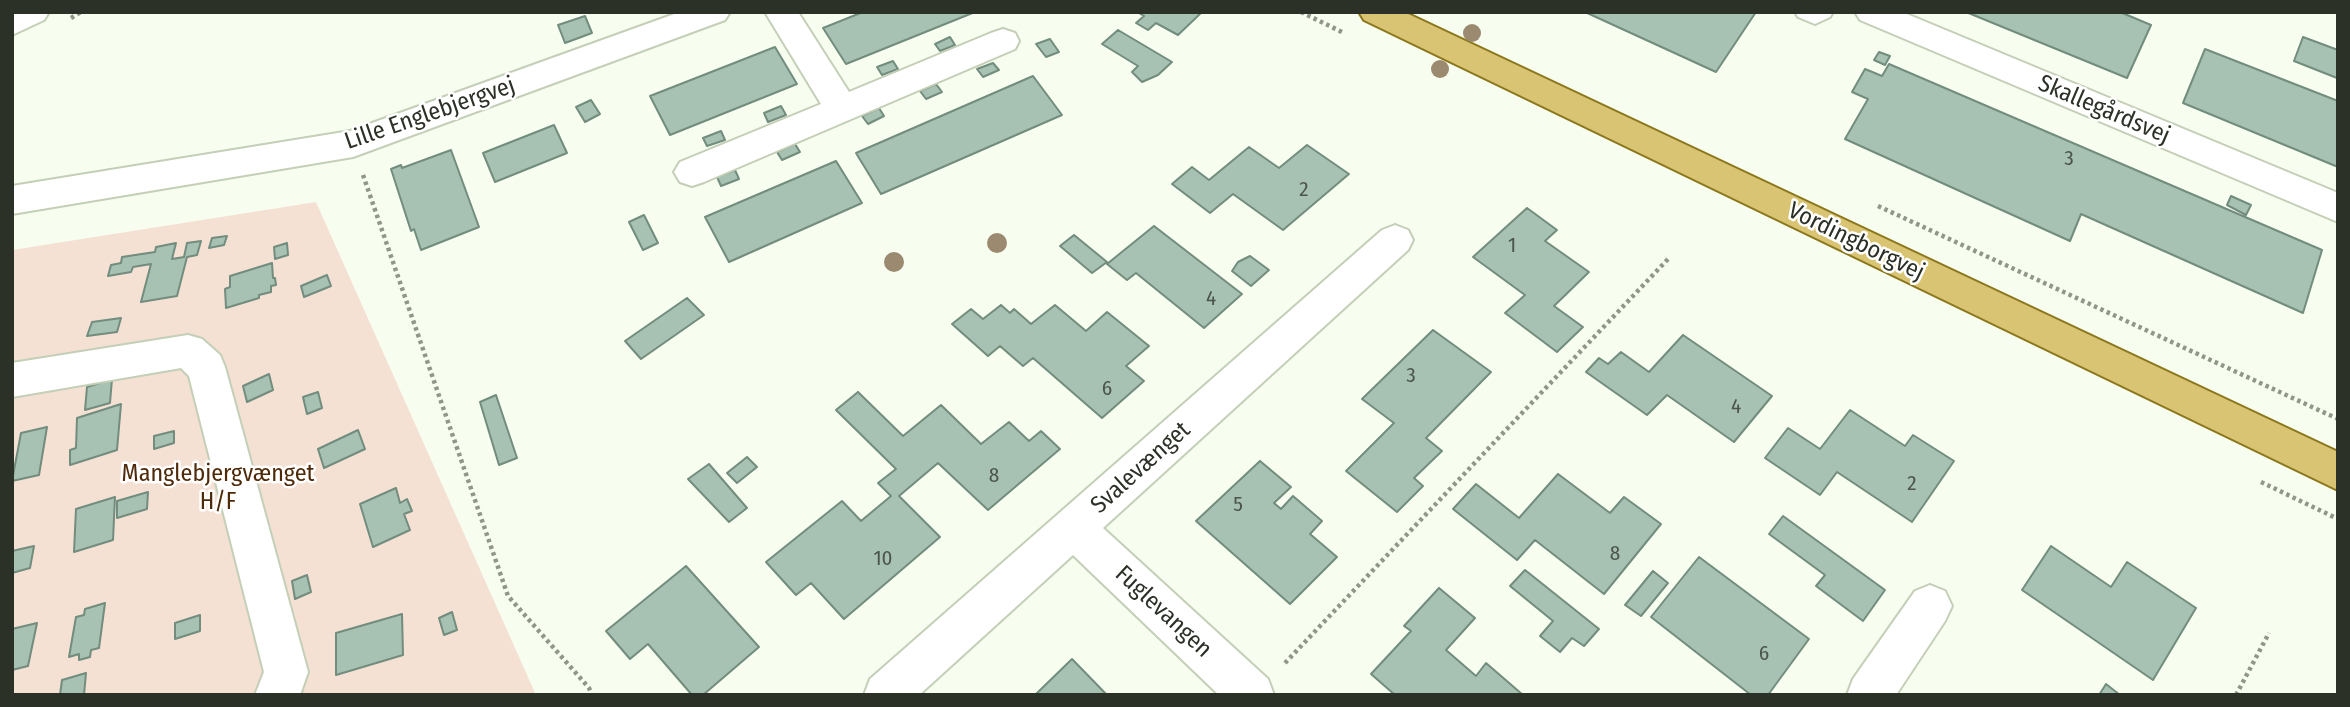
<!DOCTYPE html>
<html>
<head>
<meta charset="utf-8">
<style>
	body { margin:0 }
	#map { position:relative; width:2350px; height:707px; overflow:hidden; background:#f7feef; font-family:"Fira Sans Condensed",sans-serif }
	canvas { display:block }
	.frame { position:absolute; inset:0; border:14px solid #2c3127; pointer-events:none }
</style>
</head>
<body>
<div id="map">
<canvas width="2350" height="707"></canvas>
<div class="frame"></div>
</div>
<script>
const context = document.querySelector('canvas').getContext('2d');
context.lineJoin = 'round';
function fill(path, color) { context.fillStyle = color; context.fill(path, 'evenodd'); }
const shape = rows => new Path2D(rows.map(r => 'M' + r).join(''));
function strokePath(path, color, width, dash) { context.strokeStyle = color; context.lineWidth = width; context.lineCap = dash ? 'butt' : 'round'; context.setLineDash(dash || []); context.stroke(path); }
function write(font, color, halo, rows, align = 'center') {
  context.font = font + ' "Fira Sans Condensed",sans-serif'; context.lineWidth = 5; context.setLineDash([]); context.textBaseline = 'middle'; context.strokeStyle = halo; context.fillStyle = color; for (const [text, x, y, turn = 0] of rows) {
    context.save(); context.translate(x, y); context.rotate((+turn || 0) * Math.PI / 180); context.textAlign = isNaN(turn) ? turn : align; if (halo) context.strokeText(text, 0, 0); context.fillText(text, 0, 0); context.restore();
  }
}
const green = shape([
	[316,202,536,695,12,695,12,250]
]);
const building = shape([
	[863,12,975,12,846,64,823,28,863,12],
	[1137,12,1202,12,1178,35,1156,23,1148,30,1136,23,1144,16,1137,12],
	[1585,12,1756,12,1716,72,1585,12],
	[1966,12,2120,12,2151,25,2127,78,1966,12],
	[585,16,592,33,565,43,558,25,585,16],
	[1118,30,1172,62,1158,75,1142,82,1132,72,1138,66,1102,44,1118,30],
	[950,37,955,45,940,51,935,44,950,37],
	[2303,37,2338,50,2337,78,2294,61,2303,37],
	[1050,39,1059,52,1046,57,1036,44,1050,39],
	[775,47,797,84,670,135,650,96,775,47],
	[2205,49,2338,101,2338,167,2183,103,2205,49],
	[1879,52,1890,56,1885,65,1874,60,1879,52],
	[893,61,898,69,882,75,877,67,893,61],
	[993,63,999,70,983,77,977,69,993,63],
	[1889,64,2322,250,2303,313,2081,214,2070,241,1845,139,1868,99,1852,92,1865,69,1882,76,1889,64],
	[1033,76,1062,115,881,194,856,153,1033,76],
	[936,84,942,92,926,99,920,91,936,84],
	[591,100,600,114,585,122,576,107,591,100],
	[781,106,786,115,768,122,764,113,781,106],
	[879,108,884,116,868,124,862,116,879,108],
	[554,125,567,153,495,182,483,153,554,125],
	[721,131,725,140,707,146,703,138,721,131],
	[795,144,800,152,782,160,777,152,795,144],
	[1307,145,1349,174,1283,230,1233,194,1210,213,1172,184,1192,167,1209,180,1249,147,1279,168,1307,145],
	[451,150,479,227,421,250,414,229,411,231,391,169,401,165,402,168,451,150],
	[836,161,862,203,729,262,705,217,836,161],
	[735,170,739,179,721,186,717,177,735,170],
	[2231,196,2251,205,2246,215,2227,205,2231,196],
	[1527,208,1557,230,1545,241,1589,272,1554,306,1583,327,1557,352,1505,313,1525,295,1473,257,1527,208],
	[644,215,658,243,643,250,629,222,644,215],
	[1154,226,1242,294,1204,328,1136,273,1127,280,1107,264,1154,226],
	[1074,235,1107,262,1092,273,1060,246,1074,235],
	[227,236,224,245,209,248,212,238,227,236],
	[201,241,197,255,187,257,177,296,141,302,151,264,133,267,131,272,108,276,111,265,121,263,122,257,155,252,156,247,176,243,172,259,184,257,187,243,201,241],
	[287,243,288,255,275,259,274,247,287,243],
	[1250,256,1269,270,1251,286,1232,271,1238,262,1250,256],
	[272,263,273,278,275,278,276,285,271,286,271,292,259,295,259,298,226,308,225,289,230,287,230,276,272,263],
	[327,275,331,286,304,297,301,286,327,275],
	[687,298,704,315,641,359,625,341,687,298],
	[1001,305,1010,313,1014,309,1031,324,1055,305,1086,331,1107,312,1149,346,1126,366,1144,381,1102,418,1033,358,1023,366,1000,346,988,356,952,324,971,309,983,319,1001,305],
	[121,318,117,332,87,336,92,322,121,318],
	[1433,330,1491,372,1426,438,1442,451,1414,478,1423,486,1397,512,1346,471,1394,423,1362,399,1433,330],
	[1683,335,1772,396,1734,442,1667,395,1647,415,1586,372,1599,358,1608,364,1621,352,1649,372,1683,335],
	[269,374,273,390,247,402,243,386,269,374],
	[112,379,110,403,85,410,87,387,112,379],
	[318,392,322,408,307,414,303,397,318,392],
	[858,392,903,436,941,405,981,444,1009,422,1029,441,1041,431,1060,449,988,510,938,463,899,496,940,537,844,619,811,583,796,595,766,562,842,501,861,521,891,496,878,483,896,469,836,410,858,392],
	[496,395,517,458,499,465,480,402,496,395],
	[121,404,117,450,70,465,70,450,76,448,77,418,121,404],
	[1850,410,1905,446,1913,435,1954,461,1912,522,1837,472,1820,495,1765,458,1788,428,1820,449,1850,410],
	[47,427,39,475,12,481,21,433,47,427],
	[358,430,365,449,324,468,318,449,358,430],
	[174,431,174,443,154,449,154,436,174,431],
	[747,457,757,467,737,483,727,473,747,457],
	[1260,461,1291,487,1274,503,1281,509,1293,496,1322,521,1310,534,1337,557,1290,604,1196,521,1260,461],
	[709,464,747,508,729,522,688,479,709,464],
	[1558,474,1610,513,1624,497,1661,524,1604,594,1535,540,1517,560,1453,509,1476,484,1519,518,1558,474],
	[396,488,400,503,407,499,412,511,404,514,410,530,373,547,360,504,396,488],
	[148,492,147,509,117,518,117,501,148,492],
	[115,497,113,540,74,552,76,509,115,497],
	[1783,516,1885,590,1863,621,1816,586,1825,575,1769,534,1783,516],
	[34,546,30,568,12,573,12,551,34,546],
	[2051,546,2111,587,2127,562,2196,608,2153,680,2022,590,2051,546],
	[1699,557,1809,639,1768,695,1751,695,1651,617,1699,557],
	[686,566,759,647,703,695,692,695,648,644,630,659,606,631,686,566],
	[1525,570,1599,629,1584,646,1572,638,1560,652,1540,636,1553,621,1510,586,1525,570],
	[1653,571,1668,583,1641,616,1625,605,1653,571],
	[307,575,311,592,295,599,292,581,307,575],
	[1439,588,1475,618,1446,650,1476,676,1486,663,1523,695,1395,695,1371,674,1411,631,1404,626,1439,588],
	[105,603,99,648,91,650,90,657,79,660,79,654,69,657,76,617,84,615,85,609,105,603],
	[452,612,457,630,444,635,439,618,452,612],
	[402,614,403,655,336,675,336,633,402,614],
	[200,615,200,631,175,639,175,623,200,615],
	[37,623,28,666,12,670,12,629,37,623],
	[1072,659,1107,695,1035,695,1072,659],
	[86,673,84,695,60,695,62,680,86,673],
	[2106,684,2120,695,2099,695,2106,684]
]);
const path = shape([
	[1301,12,1344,33],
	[71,18,81,12],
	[363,175,508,596,589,688,592,695],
	[1878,206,2338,419],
	[2261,482,2338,519],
	[1285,663,1669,258],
	[2236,695,2269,633]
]);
const service = shape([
	[1795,12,1833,12,1830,17,1815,24,1798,17,1795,12]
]);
const minor = shape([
	[680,12,730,12,725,20,353,157,12,214,12,186,350,131,680,12],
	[765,12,798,12,849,92,991,33,1003,29,1015,33,1019,41,1015,49,704,182,692,186,680,182,674,172,680,162,821,104,765,12],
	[1855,12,1902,12,2338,193,2338,222,1860,20,1855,12],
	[1395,225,1408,230,1413,240,1408,250,1103,528,1268,679,1274,695,1219,695,1073,555,919,695,864,695,870,679,1382,230,1395,225],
	[188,335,202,339,220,355,225,367,308,672,300,695,255,695,264,672,189,376,181,368,12,397,12,363,188,335],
	[1930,585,1945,591,1952,606,1945,621,1896,695,1847,695,1853,679,1915,591,1930,585]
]);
const secondary = shape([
	[12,12,49,12,44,20,12,35,12,12]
]);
const primary = shape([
	[1359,12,1404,12,2338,452,2338,490,1364,20,1359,12]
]);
const trees = [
	[1472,33,9],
	[1440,69,9],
	[997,243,10],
	[894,262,10]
];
const numberNames = [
	["3",2069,159],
	["2",1304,190],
	["1",1512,246],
	["4",1211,299],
	["3",1411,376],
	["6",1107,389],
	["4",1736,407],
	["8",994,476],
	["2",1912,484],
	["5",1238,505],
	["8",1615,554],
	["10",883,559],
	["6",1764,654]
];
const streetNames = [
	["Skallegårdsvej",2104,110,23],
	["Lille Englebjergvej",430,114,-19],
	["Vordingborgvej",1856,242,26],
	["Svalevænget",1141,468,-42],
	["Fuglevangen",1163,612,43]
];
const parkNames = [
	["Manglebjergvænget",218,474],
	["H/F",218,502]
];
fill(green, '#f4e1d4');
fill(building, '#a7c2b3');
strokePath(building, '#728c7e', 2);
strokePath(service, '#c4cfb7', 4);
strokePath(minor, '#c4cfb7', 4);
strokePath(secondary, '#c4cfb7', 4);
strokePath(primary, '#8c771c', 4);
strokePath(path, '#909689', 4.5, [3.5, 3.5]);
fill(service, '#fff');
fill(minor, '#fff');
fill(secondary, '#fff');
fill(primary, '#d9c473');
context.fillStyle = '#9b8970';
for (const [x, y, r] of trees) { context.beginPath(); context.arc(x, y, r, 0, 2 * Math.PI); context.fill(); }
write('21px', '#4b554a', null, numberNames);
write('24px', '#2c3127', '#fff', streetNames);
write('24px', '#4f2a08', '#fff', parkNames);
</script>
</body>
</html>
